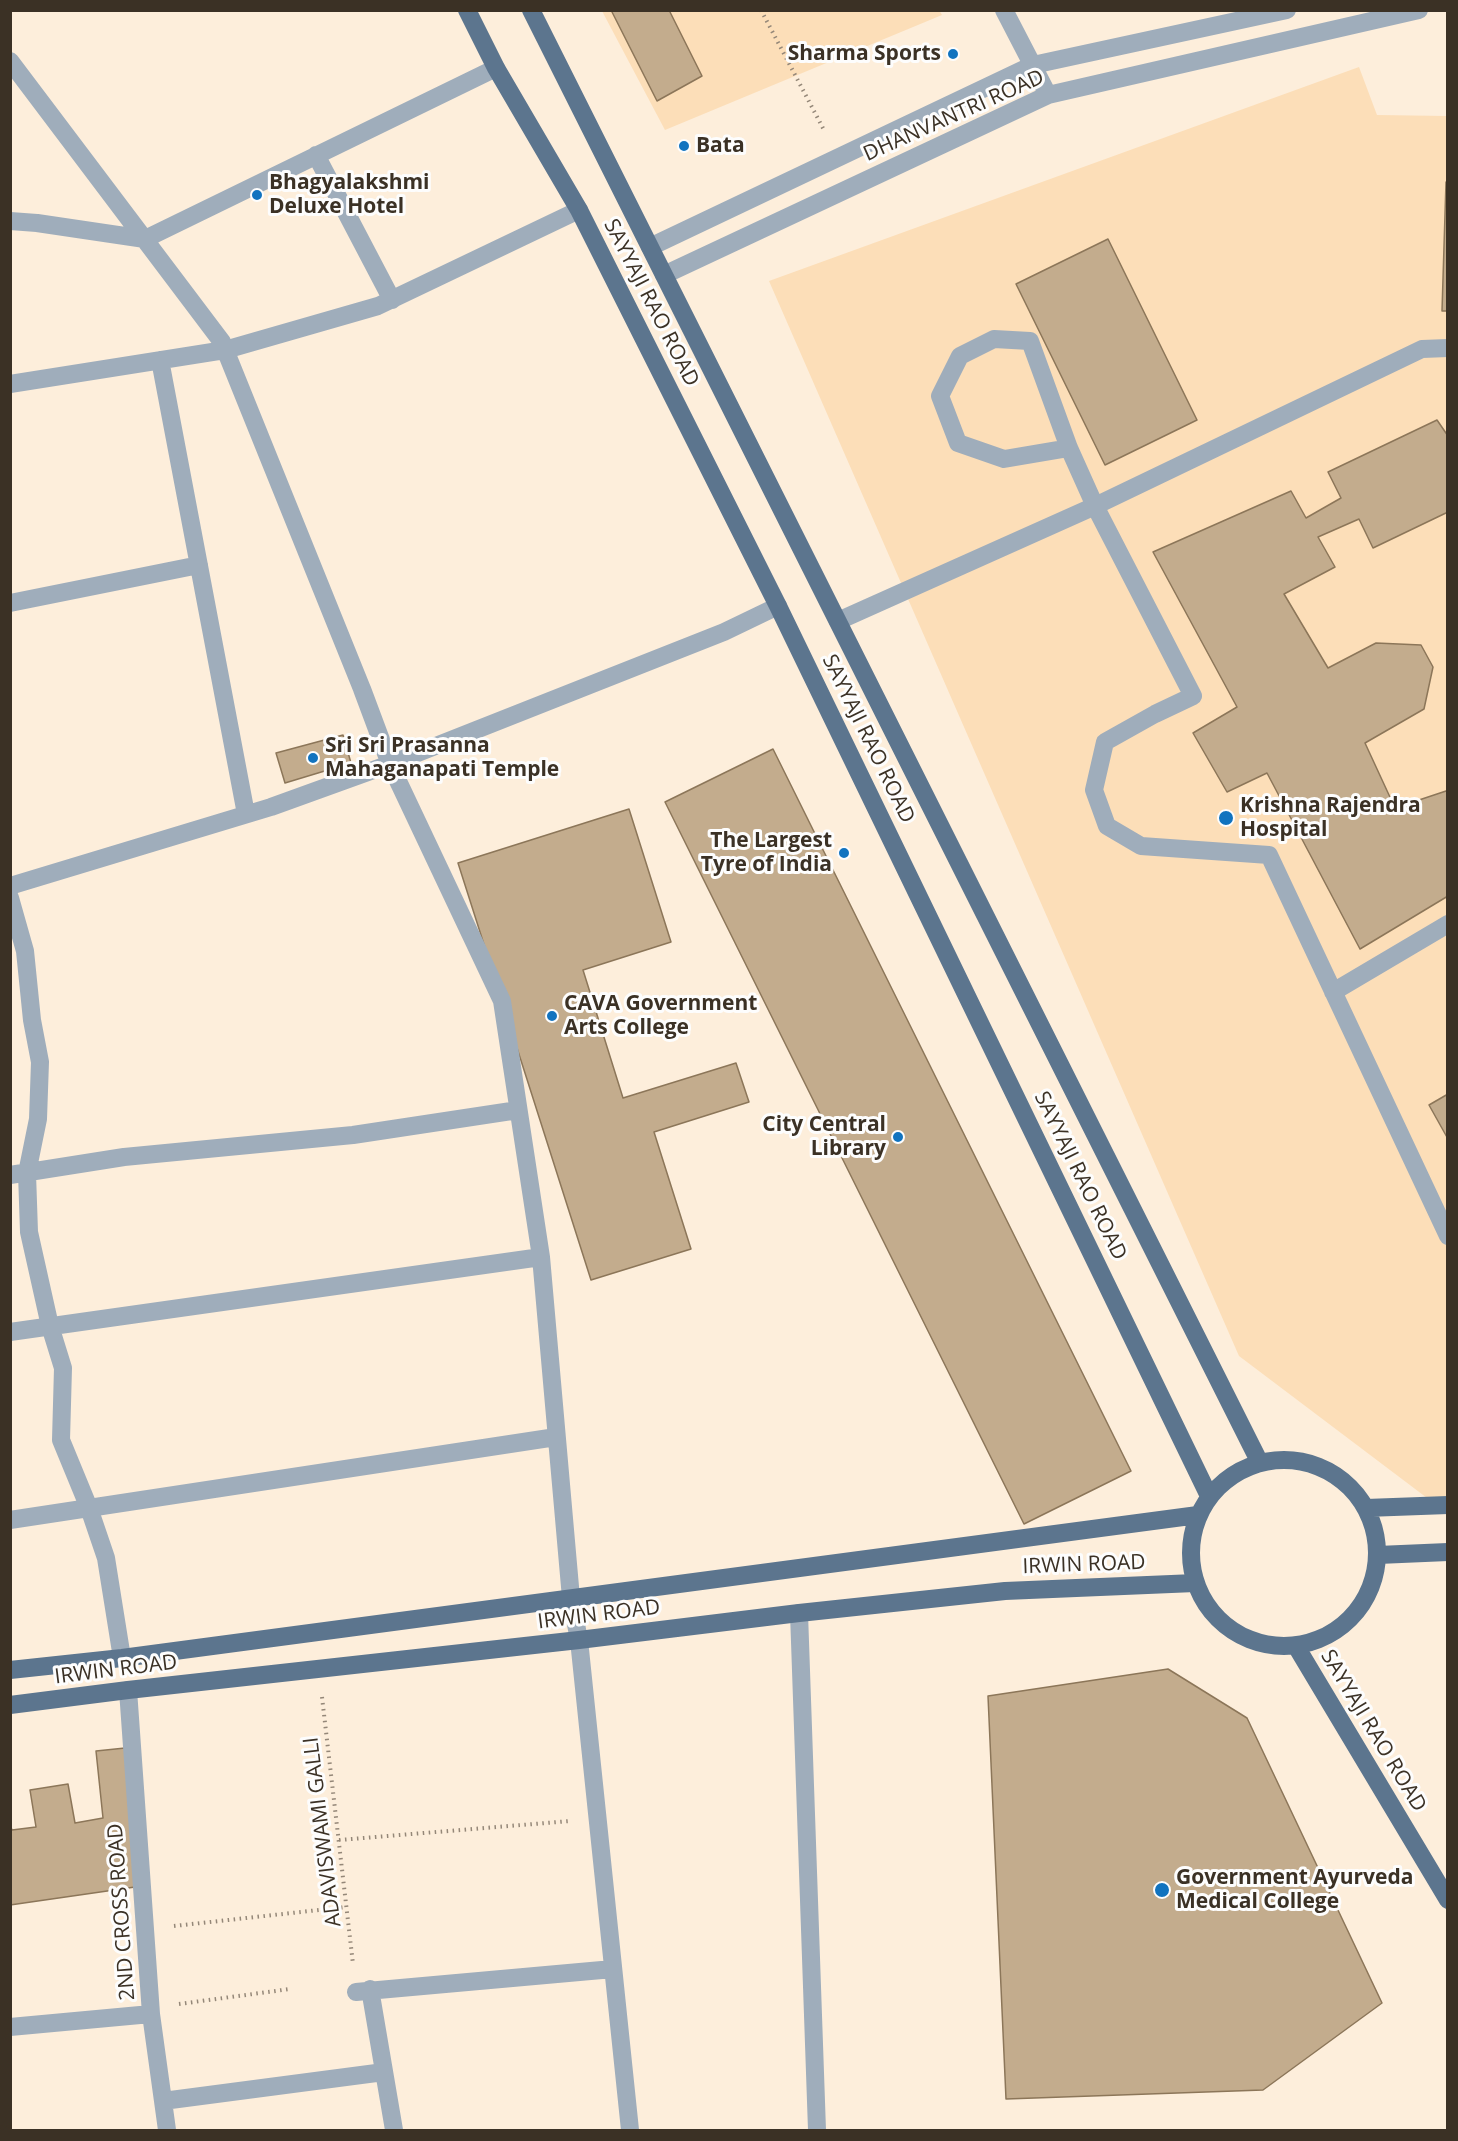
<!DOCTYPE html>
<html>
<head>
<meta charset="utf-8">
<style>
	body { margin:0 }
	#map { position:relative; width:1458px; height:2141px; overflow:hidden; background:#fdeedb; font-family:"Open Sans",sans-serif }
	canvas { display:block }
	.frame { position:absolute; inset:0; border:12px solid #3b3125; pointer-events:none }
</style>
</head>
<body>
<div id="map">
<canvas width="1458" height="2141"></canvas>
<div class="frame"></div>
</div>
<script>
const context = document.querySelector('canvas').getContext('2d');
context.lineJoin = 'round';
function fill(path, color) { context.fillStyle = color; context.fill(path, 'evenodd'); }
const shape = rows => new Path2D(rows.map(r => 'M' + r).join(''));
function strokePath(path, color, width, dash) { context.strokeStyle = color; context.lineWidth = width; context.lineCap = dash ? 'butt' : 'round'; context.setLineDash(dash || []); context.stroke(path); }
function write(font, color, halo, rows, align = 'center') {
  context.font = font + ' "Open Sans",sans-serif'; context.lineWidth = 6; context.setLineDash([]); context.textBaseline = 'middle'; context.strokeStyle = halo; context.fillStyle = color; for (const [text, x, y, turn = 0] of rows) {
    context.save(); context.translate(x, y); context.rotate((+turn || 0) * Math.PI / 180); context.textAlign = isNaN(turn) ? turn : align; if (halo) context.strokeText(text, 0, 0); context.fillText(text, 0, 0); context.restore();
  }
}
const built = shape([
	[939,10,942,15,665,130,602,11],
	[1359,67,1377,115,1447,116,1447,1506,1439,1507,1239,1356,769,281]
]);
const building = shape([
	[611,10,669,10,702,76,657,101,611,10],
	[1446,182,1448,182,1448,311,1442,311,1446,182],
	[1108,239,1197,420,1105,465,1016,284,1108,239],
	[1437,420,1448,436,1448,512,1373,548,1359,519,1318,537,1335,567,1284,594,1328,668,1376,643,1421,645,1433,667,1424,709,1365,743,1395,808,1446,791,1448,793,1448,896,1360,949,1267,773,1227,792,1193,733,1237,707,1153,552,1291,491,1306,518,1341,498,1328,472,1437,420],
	[343,735,351,763,285,783,276,753,343,735],
	[773,749,1131,1471,1024,1524,665,802,773,749],
	[629,809,671,942,583,970,623,1098,736,1063,749,1102,654,1132,691,1249,591,1280,458,863,629,809],
	[1448,1094,1448,1139,1429,1105,1448,1094],
	[1168,1669,1247,1718,1382,2003,1263,2090,1006,2099,988,1696,1168,1669],
	[125,1748,135,1887,10,1905,10,1825,12,1830,36,1827,30,1790,68,1784,75,1823,103,1818,96,1751,125,1748]
]);
const path = shape([
	[761,10,825,132],
	[322,1697,353,1964],
	[339,1840,570,1821],
	[174,1926,346,1907],
	[179,2004,290,1989]
]);
const minor = shape([
	[1004,10,1048,95],
	[10,61,222,342,362,689,390,764,502,1001,541,1257,571,1598,579,1640,630,2130],
	[316,155,392,300],
	[10,221,37,223,145,239,496,68],
	[650,247,1033,65,1287,10],
	[664,275,1048,95,1419,10],
	[160,360,246,814],
	[10,384,225,350,378,306,579,210],
	[1069,448,1004,459,958,443,940,396,960,356,994,339,1030,341,1069,448,1095,506,1422,349,1448,348],
	[10,603,199,565],
	[838,621,1095,506,1193,696,1155,714,1105,742,1094,790,1107,826,1141,846,1269,855,1448,1236],
	[10,886,271,807,390,764,724,632,778,606],
	[10,898,25,951,32,1020,40,1062,38,1119,27,1173,29,1232,50,1326,63,1368,61,1440,89,1508,106,1558,122,1658],
	[1333,992,1448,924],
	[10,1175,124,1157,353,1135,518,1110],
	[10,1332,541,1257],
	[10,1520,556,1437],
	[799,1613,817,2130],
	[128,1690,151,2014,167,2130],
	[370,1989,394,2130],
	[356,1992,613,1969],
	[10,2027,151,2014],
	[163,2101,384,2072]
]);
const major = shape([
	[467,10,496,68,579,210,778,606,1209,1496],
	[531,10,1260,1463],
	'1191 1553a93 93 0 1 1 186 0a93 93 0 1 1-186 0Z',
	[1366,1508,1448,1505],
	[1378,1555,1448,1552],
	[1296,1646,1448,1900],
	[10,1670,122,1658,1198,1515],
	[10,1705,128,1690,579,1640,799,1613,1005,1591,1195,1583]
]);
const markers = [
	[953,54,6,"#1173bf"],
	[684,146,6,"#1173bf"],
	[257,195,6,"#1173bf"],
	[313,758,6,"#1173bf"],
	[1226,818,8,"#1173bf"],
	[844,853,6,"#1173bf"],
	[552,1016,6,"#1173bf"],
	[898,1137,6,"#1173bf"],
	[1162,1890,8,"#1173bf"]
];
const poiNames = [
	["Sharma Sports",941,54,"right"],
	["Bata",696,146],
	["Bhagyalakshmi",269,183],
	["Deluxe Hotel",269,207],
	["Sri Sri Prasanna",325,746],
	["Mahaganapati Temple",325,770],
	["Krishna Rajendra",1240,806],
	["Hospital",1240,830],
	["The Largest",832,841,"right"],
	["Tyre of India",832,865,"right"],
	["CAVA Government",564,1004],
	["Arts College",564,1028],
	["City Central",886,1125,"right"],
	["Library",886,1149,"right"],
	["Government Ayurveda",1176,1878],
	["Medical College",1176,1902]
];
const streetNames = [
	["DHANVANTRI ROAD",954,116,-24],
	["SAYYAJI RAO ROAD",651,303,63],
	["SAYYAJI RAO ROAD",868,739,64],
	["SAYYAJI RAO ROAD",1080,1176,64],
	["IRWIN ROAD",1084,1565,-2],
	["IRWIN ROAD",599,1615,-7],
	["IRWIN ROAD",116,1670,-7],
	["SAYYAJI RAO ROAD",1373,1731,59],
	["ADAVISWAMI GALLI",323,1832,-97],
	["2ND CROSS ROAD",122,1912,-94]
];
fill(built, '#fcdeb8');
fill(building, '#c3ac8d');
strokePath(building, '#8c7659', 1.5);
strokePath(path, '#948778', 4, [1.5, 4.5]);
strokePath(minor, '#9fadbb', 18);
strokePath(major, '#5c758e', 18);
for (const [x, y, r, color] of markers) { const dot = new Path2D(); dot.arc(x, y, r, 0, 2 * Math.PI); context.fillStyle = color; context.fill(dot); strokePath(dot, '#fdfdfd', 2); }
write('bold 21px', '#3b3125', '#fdfdfd', poiNames, 'left');
write('21px', '#3b3125', '#fdfdfd', streetNames);
</script>
</body>
</html>
